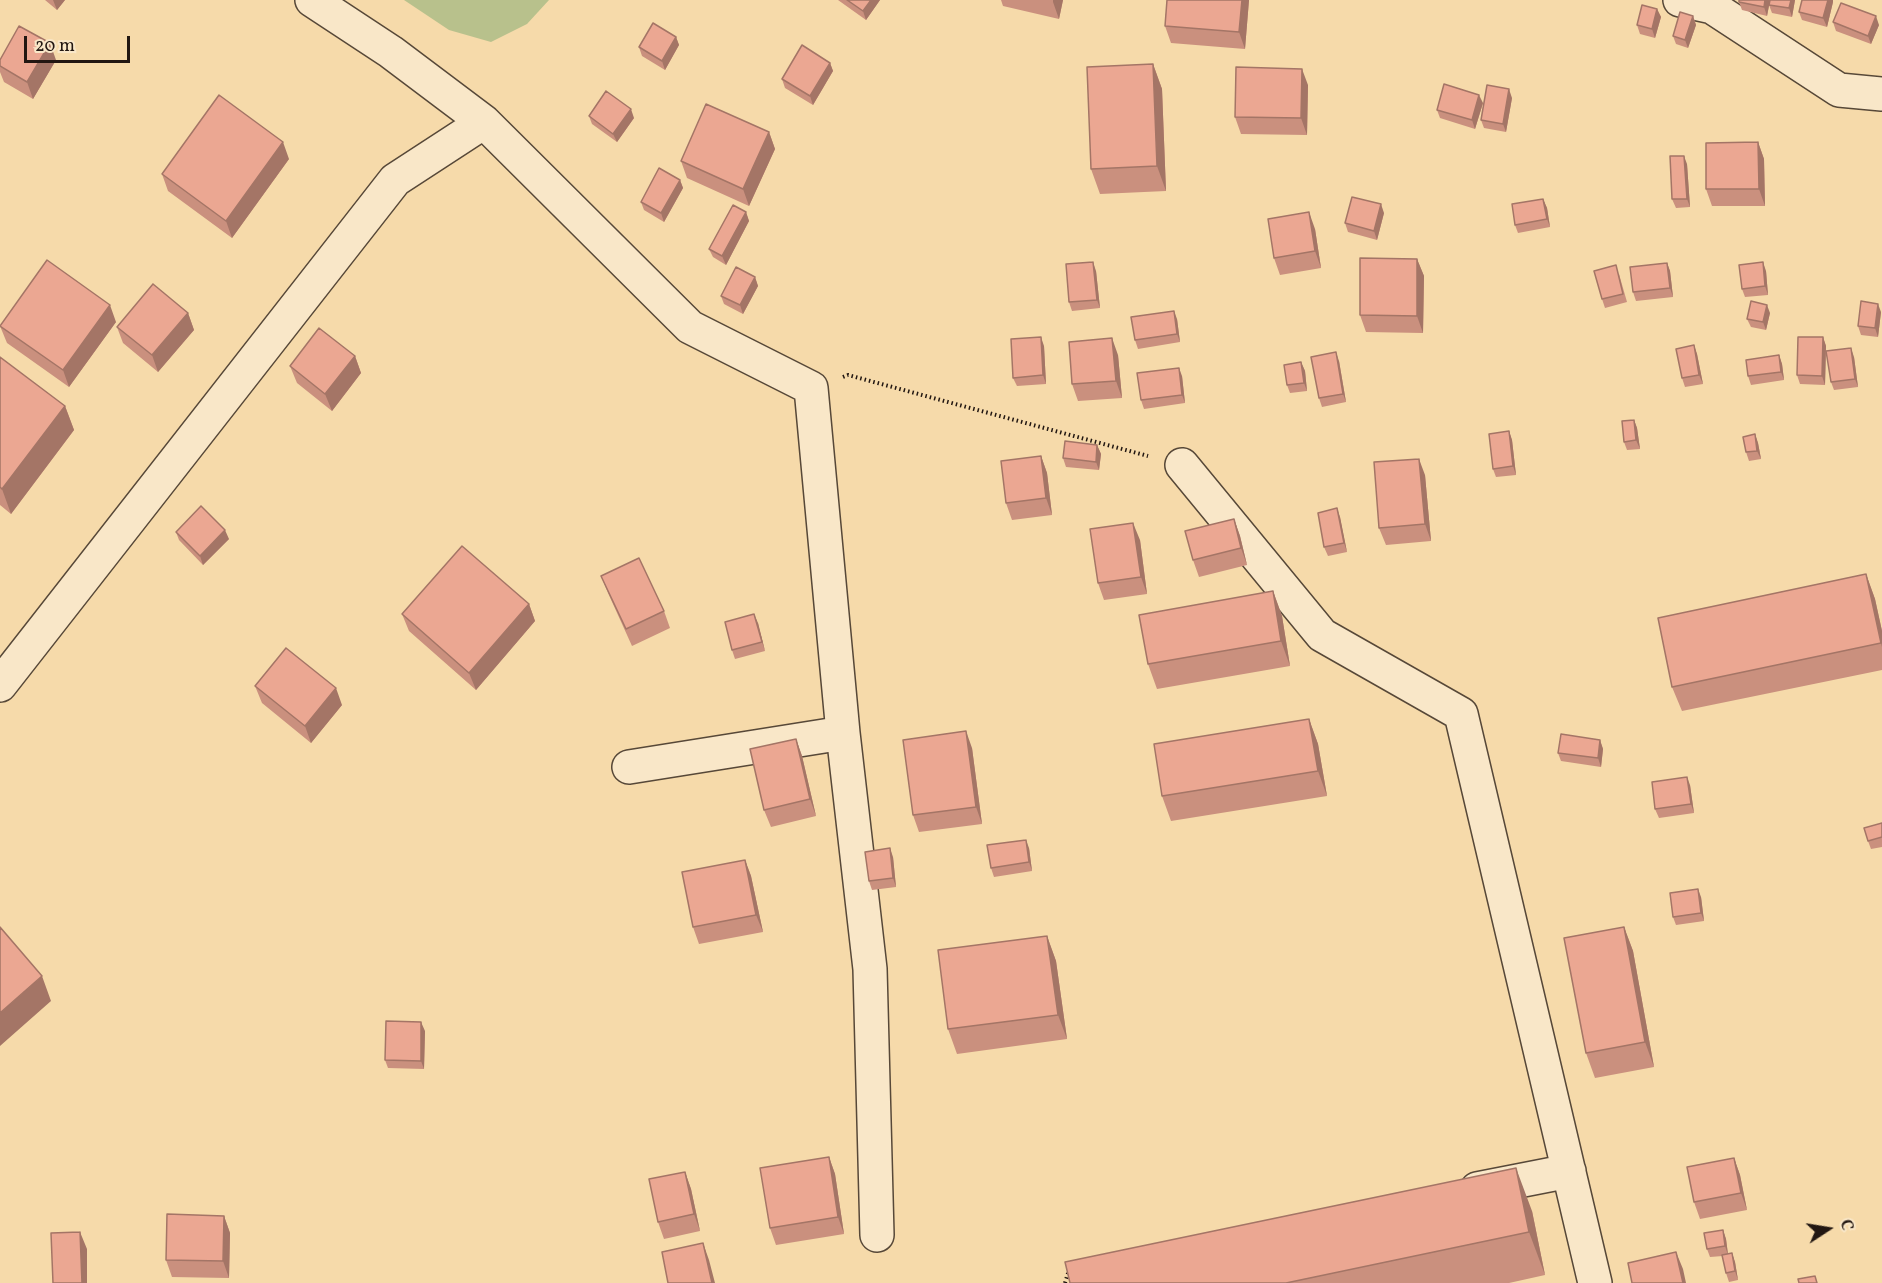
<!DOCTYPE html>
<html>
<head>
<meta charset="utf-8">
<style>
	body { margin:0 }
	#map { position:relative; width:1882px; height:1283px; overflow:hidden; background:#f6daaa; font-family:Vollkorn,serif }
	canvas { display:block }
	.north { position:absolute; left:1798px; top:1199px; width:60px; height:60px; -webkit-text-stroke:4px #f9e7c8; paint-order:stroke; rotate:78deg; font-size:16px; font-weight:700; line-height:24px; text-align:center; color:#221712 }
	.north::after { content:''; display:block; margin:auto; width:21px; height:27px; background:#221712; clip-path:polygon(50% 0,100% 100%,50% 72%,0 100%) }
	.scale { position:absolute; left:24px; top:36px; width:106px; height:27px; box-sizing:border-box; border:3px solid #221712; border-top:0; padding-left:8px; font-size:18px; line-height:21px; white-space:nowrap; color:#221712; -webkit-text-stroke:4px #f9e7c8; paint-order:stroke }
</style>
</head>
<body>
<div id="map">
<canvas width="1882" height="1283"></canvas>
<div class="north">С</div>
<div class="scale">20 m</div>
</div>
<script>
const context = document.querySelector('canvas').getContext('2d');
context.lineJoin = 'round';
function fill(path, color) { context.fillStyle = color; context.fill(path, 'evenodd'); }
const shape = rows => new Path2D(rows.map(r => 'M' + r).join(''));
function strokePath(path, color, width, dash) { context.strokeStyle = color; context.lineWidth = width; context.lineCap = dash ? 'butt' : 'round'; context.setLineDash(dash || []); context.stroke(path); }
const green = shape([
	[404,0,549,0,527,24,491,42,449,30]
]);
const path = shape([
	[843,377,848,375,1148,456],
	[1065,1283,1069,1270]
]);
const minor = shape([
	[312,0,391,52,484,122,690,327,811,388,843,733,870,969,877,1235],
	[1680,0,1712,7,1839,90,1882,94],
	[1182,465,1322,635,1461,714,1595,1283],
	[0,685,395,180,484,122],
	[629,767,843,733],
	[1477,1189,1569,1171]
]);
const wall = shape([
	[45,0,65,0,57,10],
	[838,0,880,0,866,20],
	[1001,0,1063,0,1059,19,1003,6],
	[1167,0,1249,0,1245,49,1171,43,1165,26],
	[1739,0,1795,0,1792,17,1772,13,1769,5,1770,1,1767,16,1742,10,1739,2],
	[1833,2,1827,27,1802,20,1799,12],
	[1657,9,1661,17,1655,38,1640,34,1637,25],
	[1693,16,1696,25,1688,48,1676,44,1673,36],
	[1833,22,1879,25,1871,44,1836,31],
	[676,37,679,45,665,70,642,56,639,47],
	[0,60,56,60,33,99,4,82,0,72],
	[830,63,833,71,813,105,785,88,782,79],
	[1153,64,1162,89,1166,191,1100,194,1091,169],
	[1308,85,1307,135,1241,134,1235,117],
	[1512,98,1506,132,1484,128,1481,120],
	[1483,103,1475,129,1440,118,1437,110],
	[589,116,634,118,617,142,592,124],
	[769,132,775,149,749,206,687,178,681,161],
	[1758,142,1764,159,1765,206,1712,206,1706,189],
	[289,159,232,238,168,191,162,174],
	[1687,164,1690,207,1676,208,1672,199],
	[680,180,683,188,664,222,644,210,641,202],
	[1543,199,1547,208,1550,227,1518,233,1515,225],
	[746,212,749,221,726,265,713,257,709,249],
	[1384,213,1377,240,1348,232,1345,223],
	[1315,229,1321,268,1280,275,1274,258],
	[1417,259,1424,276,1423,333,1366,332,1360,315],
	[1667,263,1670,271,1673,297,1636,301,1633,292],
	[1096,271,1100,308,1072,311,1069,302],
	[1766,271,1768,295,1745,297,1742,289],
	[1619,274,1627,302,1605,308,1602,299],
	[755,277,758,286,743,314,724,304,721,296],
	[1881,312,1878,337,1861,335,1858,326],
	[188,313,194,330,158,372,123,343,117,327],
	[1770,313,1766,330,1751,327,1747,319],
	[1177,319,1180,342,1138,349,1135,340],
	[116,322,69,387,7,343,0,326],
	[1823,337,1826,346,1825,385,1800,384,1797,375],
	[1694,345,1697,354,1703,384,1685,387,1682,378],
	[1044,346,1046,384,1017,386,1013,378],
	[1118,355,1122,398,1078,401,1072,384],
	[1779,355,1782,364,1784,380,1751,385,1748,376],
	[355,356,361,373,332,411,297,383,290,366],
	[0,357,65,406,74,430,11,514,0,505],
	[1854,357,1858,387,1834,390,1831,382],
	[1339,361,1346,402,1322,407,1319,398],
	[1301,362,1305,371,1307,391,1290,393,1287,385],
	[1182,376,1185,403,1144,409,1141,400],
	[1634,420,1637,428,1640,449,1627,450,1624,442],
	[1509,431,1512,440,1516,475,1496,477,1493,469],
	[1755,434,1758,443,1761,459,1749,461,1746,452],
	[1097,445,1101,454,1099,470,1066,467,1063,458],
	[1041,456,1047,473,1052,515,1012,520,1006,503],
	[1425,475,1431,541,1386,545,1379,528],
	[1340,517,1347,552,1328,556,1324,547],
	[1234,519,1240,536,1247,565,1199,577,1193,560],
	[176,532,229,539,203,565,179,540],
	[1140,540,1147,594,1104,600,1098,583],
	[1866,574,1875,599,1882,631,1882,670,1682,711,1672,687],
	[601,576,664,611,670,628,632,646,608,593],
	[1273,591,1282,616,1290,666,1157,689,1148,664],
	[529,604,535,621,476,690,409,631,402,614],
	[758,623,765,651,735,659,732,650],
	[255,686,342,705,311,743,262,703],
	[1309,719,1318,744,1327,796,1171,821,1162,796],
	[796,739,802,756,816,816,771,827,764,810],
	[1600,740,1603,749,1601,767,1561,761,1558,753],
	[972,748,982,824,919,832,913,815],
	[1690,785,1694,813,1659,818,1655,809],
	[1882,823,1882,847,1871,849,1868,841],
	[1029,848,1032,871,994,877,991,868],
	[893,857,896,887,872,890,869,881],
	[745,860,751,876,763,932,699,944,693,927],
	[1701,897,1704,921,1676,925,1673,917],
	[1624,927,1633,951,1654,1067,1595,1078,1586,1053],
	[1047,936,1056,961,1067,1039,957,1054,948,1029],
	[425,1031,424,1069,388,1068,385,1060],
	[829,1157,835,1174,844,1234,776,1245,770,1228],
	[1734,1158,1740,1175,1747,1210,1700,1219,1694,1202],
	[685,1172,691,1189,700,1231,664,1239,658,1222],
	[1532,1211,1545,1275,1509,1283,1070,1283],
	[224,1216,230,1233,229,1278,172,1277,166,1260],
	[1723,1230,1726,1239,1728,1254,1732,1253,1735,1262,1738,1280,1729,1282,1726,1273,1723,1256,1710,1257,1707,1249]
]);
const shadedWall = shape([
	[53,0,65,0,57,10],
	[871,0,880,0,866,20,863,11],
	[1053,0,1063,0,1059,19,1053,2],
	[1242,0,1249,0,1245,49,1239,32],
	[1765,0,1770,0,1767,16,1764,7],
	[1791,0,1795,0,1792,17,1789,8],
	[1828,0,1833,0,1833,2,1827,27,1823,18],
	[1657,9,1661,17,1655,38,1652,29],
	[1693,16,1696,25,1688,48,1685,40],
	[1876,16,1879,25,1871,44,1868,36],
	[676,37,679,45,665,70,662,61],
	[50,43,56,60,33,99,27,82],
	[830,63,833,71,813,105,810,96],
	[1153,64,1162,89,1166,191,1157,166],
	[1302,69,1308,85,1307,135,1301,118],
	[1509,89,1512,98,1506,132,1503,124],
	[1479,95,1483,103,1475,129,1472,120],
	[631,109,634,118,617,142,613,134],
	[769,132,775,149,749,206,743,189],
	[283,142,289,159,232,238,226,221],
	[1758,142,1764,159,1765,206,1759,189],
	[1684,156,1687,164,1690,207,1687,199],
	[680,180,683,188,664,222,661,213],
	[1543,199,1547,208,1550,227,1547,219],
	[1381,204,1384,213,1377,240,1374,231],
	[746,212,749,221,726,265,722,256],
	[1309,212,1315,229,1321,268,1315,251],
	[1417,259,1424,276,1423,333,1417,316],
	[1093,262,1096,271,1100,308,1097,300],
	[1763,262,1766,271,1768,295,1765,286],
	[1667,263,1670,271,1673,297,1670,288],
	[755,277,758,286,743,314,740,305],
	[1878,304,1881,312,1878,337,1875,328],
	[110,305,116,322,69,387,63,370],
	[1767,305,1770,313,1766,330,1763,322],
	[1174,311,1177,319,1180,342,1177,334],
	[188,313,194,330,158,372,152,355],
	[1041,337,1044,346,1046,384,1043,375],
	[1823,337,1826,346,1825,385,1822,376],
	[1112,338,1118,355,1122,398,1116,381],
	[1694,345,1697,354,1703,384,1699,375],
	[1851,348,1854,357,1858,387,1855,379],
	[1336,352,1339,361,1346,402,1343,394],
	[1779,355,1782,364,1784,380,1781,372],
	[355,356,361,373,332,411,325,394],
	[1301,362,1305,371,1307,391,1304,383],
	[1179,368,1182,376,1185,403,1182,395],
	[65,406,74,430,11,514,2,489],
	[1634,420,1637,428,1640,449,1636,440],
	[1509,431,1512,440,1516,475,1513,466],
	[1755,434,1758,443,1761,459,1757,451],
	[1097,445,1101,454,1099,470,1096,462],
	[1041,456,1047,473,1052,515,1046,498],
	[1419,459,1425,475,1431,541,1425,524],
	[1337,508,1340,517,1347,552,1344,543],
	[1234,519,1240,536,1247,565,1241,548],
	[1133,523,1140,540,1147,594,1141,577],
	[225,530,229,539,203,565,200,556],
	[1866,574,1875,599,1882,631,1882,647],
	[1273,591,1282,616,1290,666,1281,641],
	[529,604,535,621,476,690,469,673],
	[754,614,758,623,765,651,762,642],
	[336,688,342,705,311,743,305,726],
	[1309,719,1318,744,1327,796,1318,771],
	[966,731,972,748,982,824,976,807],
	[796,739,802,756,816,816,810,799],
	[1600,740,1603,749,1601,767,1598,758],
	[1687,777,1690,785,1694,813,1691,804],
	[1026,840,1029,848,1032,871,1029,862],
	[890,848,893,857,896,887,893,878],
	[745,860,751,876,763,932,756,915],
	[1698,889,1701,897,1704,921,1701,913],
	[1624,927,1633,951,1654,1067,1645,1042],
	[1047,936,1056,961,1067,1039,1058,1015],
	[42,976,51,1001,0,1046,0,1013],
	[421,1022,425,1031,424,1069,421,1061],
	[829,1157,835,1174,844,1234,838,1217],
	[1734,1158,1740,1175,1747,1210,1741,1193],
	[1516,1168,1532,1211,1545,1275,1529,1232],
	[685,1172,691,1189,700,1231,694,1214],
	[224,1216,230,1233,229,1278,223,1261],
	[1723,1230,1726,1239,1728,1255,1725,1246],
	[80,1232,87,1249,87,1283,82,1283],
	[703,1243,709,1260,715,1283,712,1283],
	[1676,1252,1683,1269,1686,1283,1683,1283],
	[1732,1253,1735,1262,1738,1280,1735,1271]
]);
const building = shape([
	[847,0,871,0,863,11,847,0],
	[1167,0,1242,0,1239,32,1165,26,1167,0],
	[1739,0,1765,0,1764,7,1739,2,1739,0],
	[1770,0,1791,0,1789,8,1769,5,1770,0],
	[1802,0,1828,0,1823,18,1799,12,1802,0],
	[1841,3,1876,16,1868,36,1833,22,1841,3],
	[1642,5,1657,9,1652,29,1637,25,1642,5],
	[1680,12,1693,16,1685,40,1673,36,1680,12],
	[653,23,676,37,662,61,639,47,653,23],
	[19,26,50,43,27,82,0,66,0,60,19,26],
	[802,45,830,63,810,96,782,79,802,45],
	[1153,64,1157,166,1091,169,1087,67,1153,64],
	[1236,67,1302,69,1301,118,1235,117,1236,67],
	[1444,84,1479,95,1472,120,1437,110,1444,84],
	[1487,85,1509,89,1503,124,1481,120,1487,85],
	[606,91,631,109,613,134,589,116,606,91],
	[219,95,283,142,226,221,162,174,219,95],
	[706,104,769,132,743,189,681,161,706,104],
	[1758,142,1759,189,1706,189,1706,143,1758,142],
	[1670,156,1684,156,1687,199,1672,199,1670,156],
	[659,168,680,180,661,213,641,202,659,168],
	[1352,197,1381,204,1374,231,1345,223,1352,197],
	[1543,199,1547,219,1515,225,1512,204,1543,199],
	[733,205,746,212,722,256,709,249,733,205],
	[1309,212,1315,251,1274,258,1268,219,1309,212],
	[1360,258,1417,259,1417,316,1360,315,1360,258],
	[47,260,110,305,63,370,0,326,47,260],
	[1093,262,1097,300,1069,302,1066,264,1093,262],
	[1763,262,1765,286,1742,289,1739,265,1763,262],
	[1667,263,1670,288,1633,292,1630,267,1667,263],
	[1616,265,1623,294,1602,299,1594,271,1616,265],
	[736,267,755,277,740,305,721,296,736,267],
	[153,284,188,313,152,355,117,327,153,284],
	[1751,301,1767,305,1763,322,1747,319,1751,301],
	[1861,301,1878,304,1875,328,1858,326,1861,301],
	[1174,311,1177,334,1135,340,1131,317,1174,311],
	[319,328,355,356,325,394,290,366,319,328],
	[1041,337,1043,375,1013,378,1011,339,1041,337],
	[1798,337,1823,337,1822,376,1797,375,1798,337],
	[1112,338,1116,381,1072,384,1069,342,1112,338],
	[1694,345,1699,375,1682,378,1676,349,1694,345],
	[1851,348,1855,379,1831,382,1826,351,1851,348],
	[1336,352,1343,394,1319,398,1311,357,1336,352],
	[1779,355,1781,372,1748,376,1746,360,1779,355],
	[0,357,65,406,2,489,0,487,0,357],
	[1301,362,1304,383,1287,385,1284,365,1301,362],
	[1179,368,1182,395,1141,400,1137,373,1179,368],
	[1634,420,1636,440,1624,442,1622,421,1634,420],
	[1509,431,1513,466,1493,469,1489,434,1509,431],
	[1755,434,1757,451,1746,452,1743,437,1755,434],
	[1065,441,1097,445,1096,462,1063,458,1065,441],
	[1041,456,1046,498,1006,503,1001,461,1041,456],
	[1419,459,1425,524,1379,528,1374,462,1419,459],
	[201,506,225,530,200,556,176,532,201,506],
	[1337,508,1344,543,1324,547,1318,513,1337,508],
	[1234,519,1241,548,1193,560,1185,531,1234,519],
	[1133,523,1141,577,1098,583,1090,529,1133,523],
	[462,546,529,604,469,673,402,614,462,546],
	[639,558,664,611,626,629,601,576,639,558],
	[1866,574,1881,643,1672,687,1658,618,1866,574],
	[1273,591,1281,641,1148,664,1139,615,1273,591],
	[754,614,762,642,732,650,725,622,754,614],
	[286,648,336,688,305,726,255,686,286,648],
	[1309,719,1318,771,1162,796,1154,744,1309,719],
	[966,731,976,807,913,815,903,740,966,731],
	[1561,734,1600,740,1598,758,1558,753,1561,734],
	[796,739,810,799,764,810,750,749,796,739],
	[1687,777,1691,804,1655,809,1652,782,1687,777],
	[1882,823,1882,837,1868,841,1864,828,1882,823],
	[1026,840,1029,862,991,868,987,845,1026,840],
	[890,848,893,878,869,881,865,852,890,848],
	[745,860,756,915,693,927,682,872,745,860],
	[1698,889,1701,913,1673,917,1670,893,1698,889],
	[0,927,42,976,0,1013,0,927],
	[1624,927,1645,1042,1586,1053,1564,938,1624,927],
	[1047,936,1058,1015,948,1029,938,950,1047,936],
	[386,1021,421,1022,421,1061,385,1060,386,1021],
	[829,1157,838,1217,770,1228,760,1168,829,1157],
	[1734,1158,1741,1193,1694,1202,1687,1167,1734,1158],
	[1516,1168,1529,1232,1286,1283,1070,1283,1065,1262,1516,1168],
	[685,1172,694,1214,658,1222,649,1179,685,1172],
	[167,1214,224,1216,223,1261,166,1260,167,1214],
	[1723,1230,1725,1246,1707,1249,1704,1233,1723,1230],
	[80,1232,82,1283,53,1283,51,1233,80,1232],
	[703,1243,712,1283,668,1283,662,1252,703,1243],
	[1676,1252,1683,1283,1632,1283,1628,1263,1676,1252],
	[1732,1253,1735,1271,1726,1273,1722,1255,1732,1253],
	[1815,1276,1817,1283,1799,1283,1798,1279,1815,1276]
]);
fill(green, '#b8c18c');
strokePath(minor, '#574838', 36);
strokePath(path, '#221712', 4, [1.5, 3]);
strokePath(minor, '#f9e7c8', 33);
fill(wall, '#ca907e');
fill(shadedWall, '#a47566');
fill(building, '#eba792');
strokePath(building, '#a47566', 1.5);
</script>
</body>
</html>
